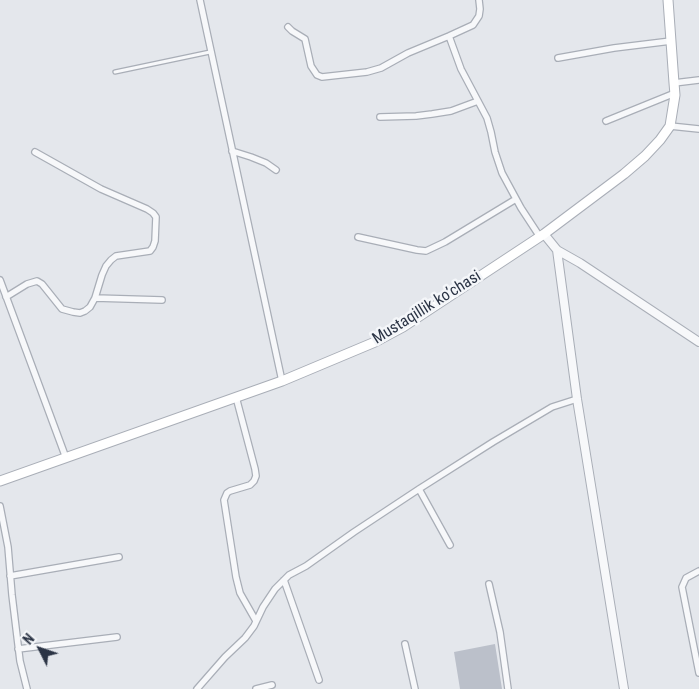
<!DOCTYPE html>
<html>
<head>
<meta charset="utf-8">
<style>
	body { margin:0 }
	#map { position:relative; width:699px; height:689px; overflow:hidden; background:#e4e7ec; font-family:"Roboto Condensed",sans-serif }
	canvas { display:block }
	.north { position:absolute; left:15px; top:624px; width:50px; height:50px; -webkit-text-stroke:4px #f4f6f9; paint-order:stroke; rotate:311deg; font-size:14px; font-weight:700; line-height:20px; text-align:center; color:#2b3445 }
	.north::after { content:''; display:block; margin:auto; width:18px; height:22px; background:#2b3445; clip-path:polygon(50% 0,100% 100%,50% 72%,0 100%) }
</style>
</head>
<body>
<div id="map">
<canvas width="699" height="689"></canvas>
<div class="north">N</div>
</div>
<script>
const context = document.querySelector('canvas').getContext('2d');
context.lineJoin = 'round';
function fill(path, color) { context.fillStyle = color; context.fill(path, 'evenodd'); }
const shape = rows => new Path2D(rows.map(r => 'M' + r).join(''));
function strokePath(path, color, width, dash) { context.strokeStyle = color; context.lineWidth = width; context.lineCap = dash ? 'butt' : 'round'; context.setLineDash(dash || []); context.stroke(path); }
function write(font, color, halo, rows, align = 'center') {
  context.font = font + ' "Roboto Condensed",sans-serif'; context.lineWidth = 5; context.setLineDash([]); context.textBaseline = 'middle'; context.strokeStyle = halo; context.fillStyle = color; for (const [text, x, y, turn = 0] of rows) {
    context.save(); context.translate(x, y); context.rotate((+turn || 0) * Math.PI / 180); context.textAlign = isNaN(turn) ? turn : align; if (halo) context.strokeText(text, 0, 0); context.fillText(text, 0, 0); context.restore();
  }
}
const building = shape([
	[495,644,502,689,460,689,454,652]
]);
const service = shape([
	[115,72,210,52]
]);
const minor = shape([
	[200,0,282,381],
	[288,27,292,31,305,39,311,66,317,75,322,77,367,72,381,68,408,53,449,36,473,25,479,16,480,9,479,0],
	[449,36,461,69,487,118,491,132,495,152,502,173,521,208,540,237],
	[558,58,614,48,671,41],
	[674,83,699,80],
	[380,117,416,116,432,114,451,111,478,101],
	[606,121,675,93],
	[670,126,699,129],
	[232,151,251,157,266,163,276,170],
	[358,237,417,250,426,251,445,242,516,199],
	[0,280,66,458],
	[6,297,27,284,37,281,42,284,62,309,73,312,80,313,85,311,90,307,95,298,102,275,106,266,111,260,116,256,150,251,153,247,155,241,156,217,153,213,147,209,101,189,35,152],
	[95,298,162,300],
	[236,397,255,469,256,476,254,481,250,485,230,491,227,493,224,500,236,577,240,593,256,621],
	[419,489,450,545],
	[0,506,8,547,12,595,20,661,27,689],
	[699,571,686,578,682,587,699,673],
	[10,576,119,557],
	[284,580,319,680],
	[489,584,500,632,508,689],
	[405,644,415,689],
	[18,649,117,637],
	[197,689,225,657,245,638,254,626,263,607,275,589,289,575,306,566,354,532,419,489,493,442,552,407,577,399],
	[256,689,272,685]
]);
const tertiary = shape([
	[544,234,557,250,580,263,699,342],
	[557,250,577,399,624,689]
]);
const secondary = shape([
	[0,481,282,381,375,342,403,327,544,234,624,174,645,156,660,140,670,126,675,95,674,83,668,0]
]);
const streetNames = [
	["Mustaqillik ko’chasi",427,308,-32]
];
fill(building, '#bbc0ca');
strokePath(service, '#a9aeb7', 5.5);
strokePath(minor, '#a9aeb7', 8);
strokePath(tertiary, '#a9aeb7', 10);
strokePath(secondary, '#a9aeb7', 11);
strokePath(service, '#f7f8fa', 3);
strokePath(minor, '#f7f8fa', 5.5);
strokePath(tertiary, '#f7f8fa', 8);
strokePath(secondary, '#fff', 9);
write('16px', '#2b3445', '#f4f6f9', streetNames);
</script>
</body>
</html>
